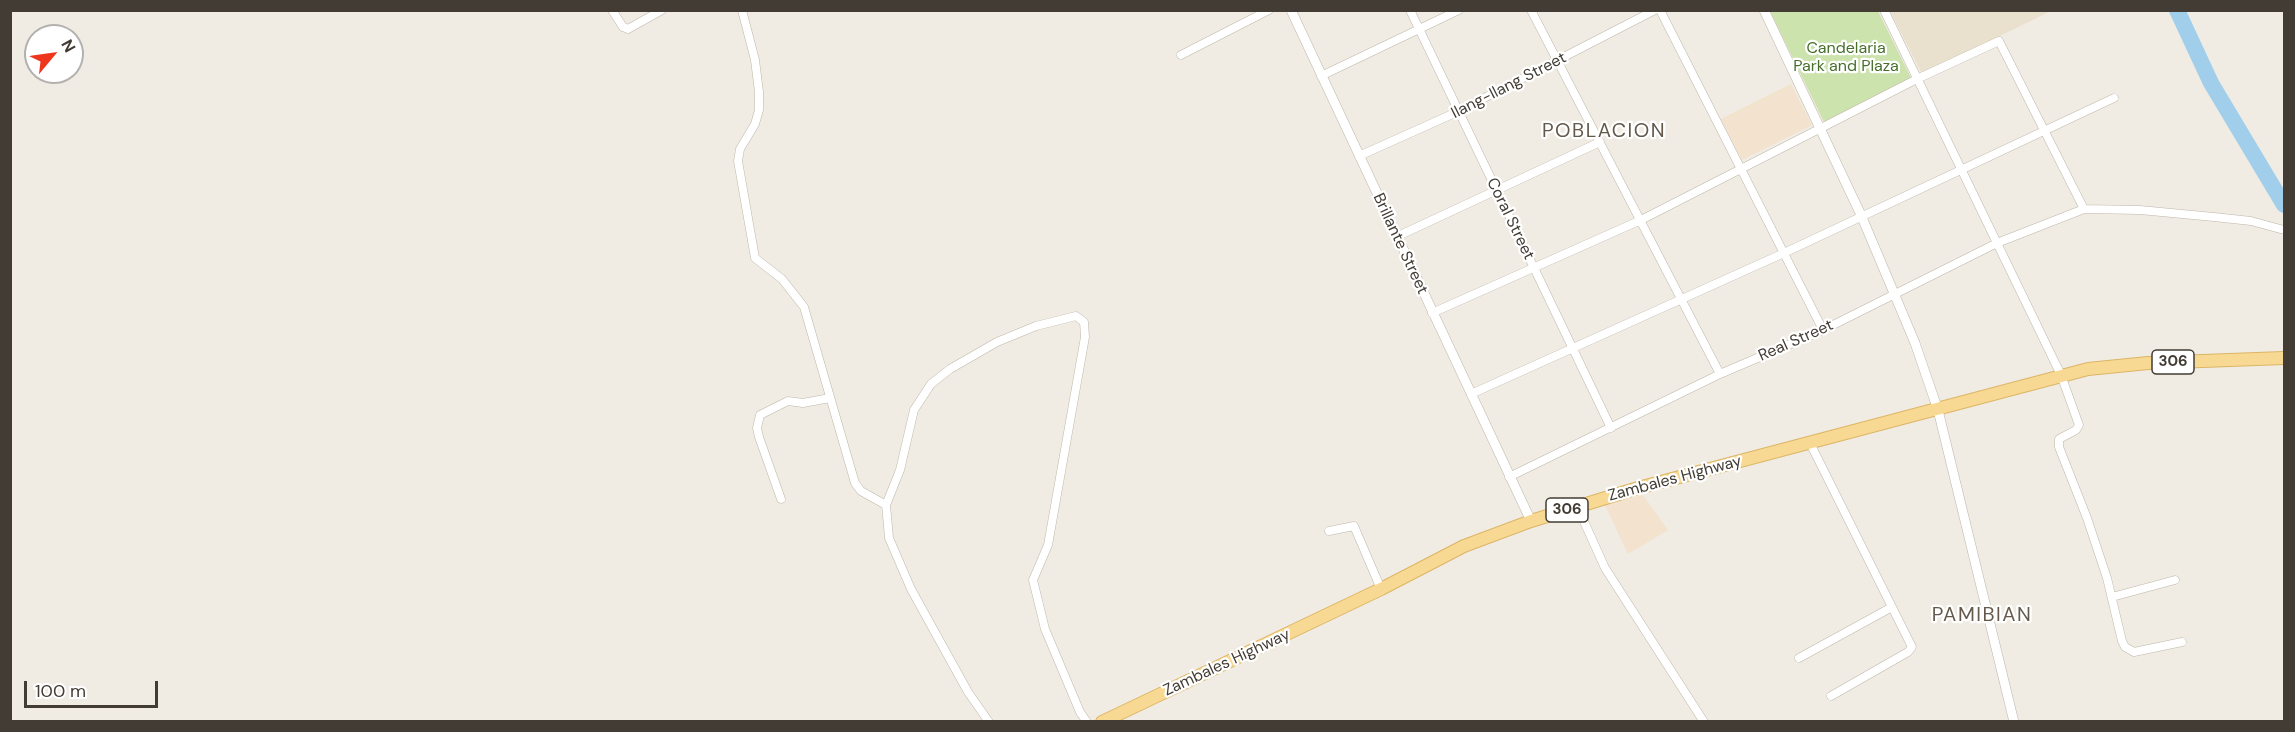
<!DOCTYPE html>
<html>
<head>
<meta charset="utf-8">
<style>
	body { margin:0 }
	#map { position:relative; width:2295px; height:732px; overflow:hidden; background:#f0ece3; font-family:"DM Sans",sans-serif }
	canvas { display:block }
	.frame { position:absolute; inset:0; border:12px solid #423c34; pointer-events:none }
	.north { position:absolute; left:24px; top:24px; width:60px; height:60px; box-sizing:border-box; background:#fff; border:2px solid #b3b1ae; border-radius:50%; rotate:61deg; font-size:16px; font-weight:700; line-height:24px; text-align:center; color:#423c34 }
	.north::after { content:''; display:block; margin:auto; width:21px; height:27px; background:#ee361d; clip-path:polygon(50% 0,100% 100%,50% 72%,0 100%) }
	.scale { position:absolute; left:24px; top:681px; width:134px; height:27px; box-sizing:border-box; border:3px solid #423c34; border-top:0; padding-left:8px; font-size:18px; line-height:21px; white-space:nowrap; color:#423c34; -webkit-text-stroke:4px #fff; paint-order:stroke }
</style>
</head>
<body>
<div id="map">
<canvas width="2295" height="732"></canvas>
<div class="frame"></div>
<div class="north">N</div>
<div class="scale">100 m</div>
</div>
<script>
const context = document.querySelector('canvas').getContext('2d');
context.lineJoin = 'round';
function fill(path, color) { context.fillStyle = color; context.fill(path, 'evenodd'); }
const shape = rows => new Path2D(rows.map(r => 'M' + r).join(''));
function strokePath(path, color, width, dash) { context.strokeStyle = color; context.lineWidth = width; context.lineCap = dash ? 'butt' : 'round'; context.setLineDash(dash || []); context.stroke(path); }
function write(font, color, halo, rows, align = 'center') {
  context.font = font + ' "DM Sans",sans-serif'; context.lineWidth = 4.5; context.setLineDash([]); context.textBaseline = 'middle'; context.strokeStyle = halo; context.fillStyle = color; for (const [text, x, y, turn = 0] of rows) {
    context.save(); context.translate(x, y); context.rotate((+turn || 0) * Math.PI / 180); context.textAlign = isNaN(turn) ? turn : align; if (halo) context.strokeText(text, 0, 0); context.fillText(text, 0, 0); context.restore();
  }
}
const commercial = shape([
	[1791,84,1812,125,1742,160,1721,119],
	[1643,495,1668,530,1628,554,1605,505]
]);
const education = shape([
	[2053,10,1922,74,1890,11]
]);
const green = shape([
	[1770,11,1878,11,1912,80,1824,122]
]);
const river = shape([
	[2177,10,2211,83,2284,205]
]);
const minor = shape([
	[612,10,623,27,628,29,662,10],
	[742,10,755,60,759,92,759,110,755,124,740,149,738,161,755,258,782,279,804,307,855,483,861,491,886,505],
	[1410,10,1611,428],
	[1531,10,1720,374],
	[1660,10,1823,330],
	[1884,10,2061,375,2079,425,2076,430,2059,439,2059,447,2087,518,2107,578,2122,641,2125,647,2134,652,2182,642],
	[1181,55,1269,10],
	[1321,76,1459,10],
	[1359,156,1457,112,1655,10],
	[1396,237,1600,142],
	[1432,313,1641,220,1917,79,1999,41,2084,209,2140,210,2214,217,2251,221,2284,230],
	[1471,394,1784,253,2114,98],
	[1810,443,1912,647,1908,652,1831,696],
	[1509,477,1720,374,1823,330,1997,243,2084,209],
	[781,499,759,437,757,428,760,415,788,401,803,403,830,398],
	[1577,506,1605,568,1704,722],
	[1329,531,1354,526,1381,589],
	[2112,597,2175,580],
	[1799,658,1892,607],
	[989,722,968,692,911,589,889,538,886,505,900,470,914,410,931,384,950,369,997,342,1036,326,1076,316,1084,322,1085,337,1048,545,1033,580,1045,629,1080,712,1087,722]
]);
const tertiary = shape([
	[1291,10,1531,521],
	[1764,10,1861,215,1915,343,1938,410,2014,722]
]);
const primary = shape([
	[1102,722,1381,589,1464,546,1531,521,1638,488,2088,369,2148,363,2284,358]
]);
const shields = [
	[2173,362,42],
	[1567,510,42]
];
const shieldNames = [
	["306",2173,362],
	["306",1567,510]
];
const parkNames = [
	["Candelaria",1846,49],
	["Park and Plaza",1846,67]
];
const streetNames = [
	["Ilang-Ilang Street",1509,86,-27],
	["Coral Street",1510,219,64],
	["Brillante Street",1400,244,65],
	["Real Street",1796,341,-24],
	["Zambales Highway",1675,479,-15],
	["Zambales Highway",1227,663,-25]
];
const quarterNames = [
	["POBLACION",1604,132],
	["PAMIBIAN",1982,616]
];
fill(commercial, '#f2e2ce');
fill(education, '#e9e0cd');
fill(green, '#cce3ad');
strokePath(river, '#a1cfeb', 16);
strokePath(minor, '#beb6a9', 9);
strokePath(tertiary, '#beb6a9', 10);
strokePath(primary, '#dcb565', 14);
strokePath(minor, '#fff', 8);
strokePath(tertiary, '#fff', 9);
strokePath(primary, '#f8d994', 12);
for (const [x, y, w] of shields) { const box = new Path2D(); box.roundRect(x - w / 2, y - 12, w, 24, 4.5); context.fillStyle = '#fff'; context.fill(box); strokePath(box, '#423c34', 1.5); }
write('bold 15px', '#423c34', null, shieldNames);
write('16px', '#476f2b', '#fff', parkNames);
write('16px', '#423c34', '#fff', streetNames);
context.letterSpacing = '1.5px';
write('20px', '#64594b', '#fff', quarterNames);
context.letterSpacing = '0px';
</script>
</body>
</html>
